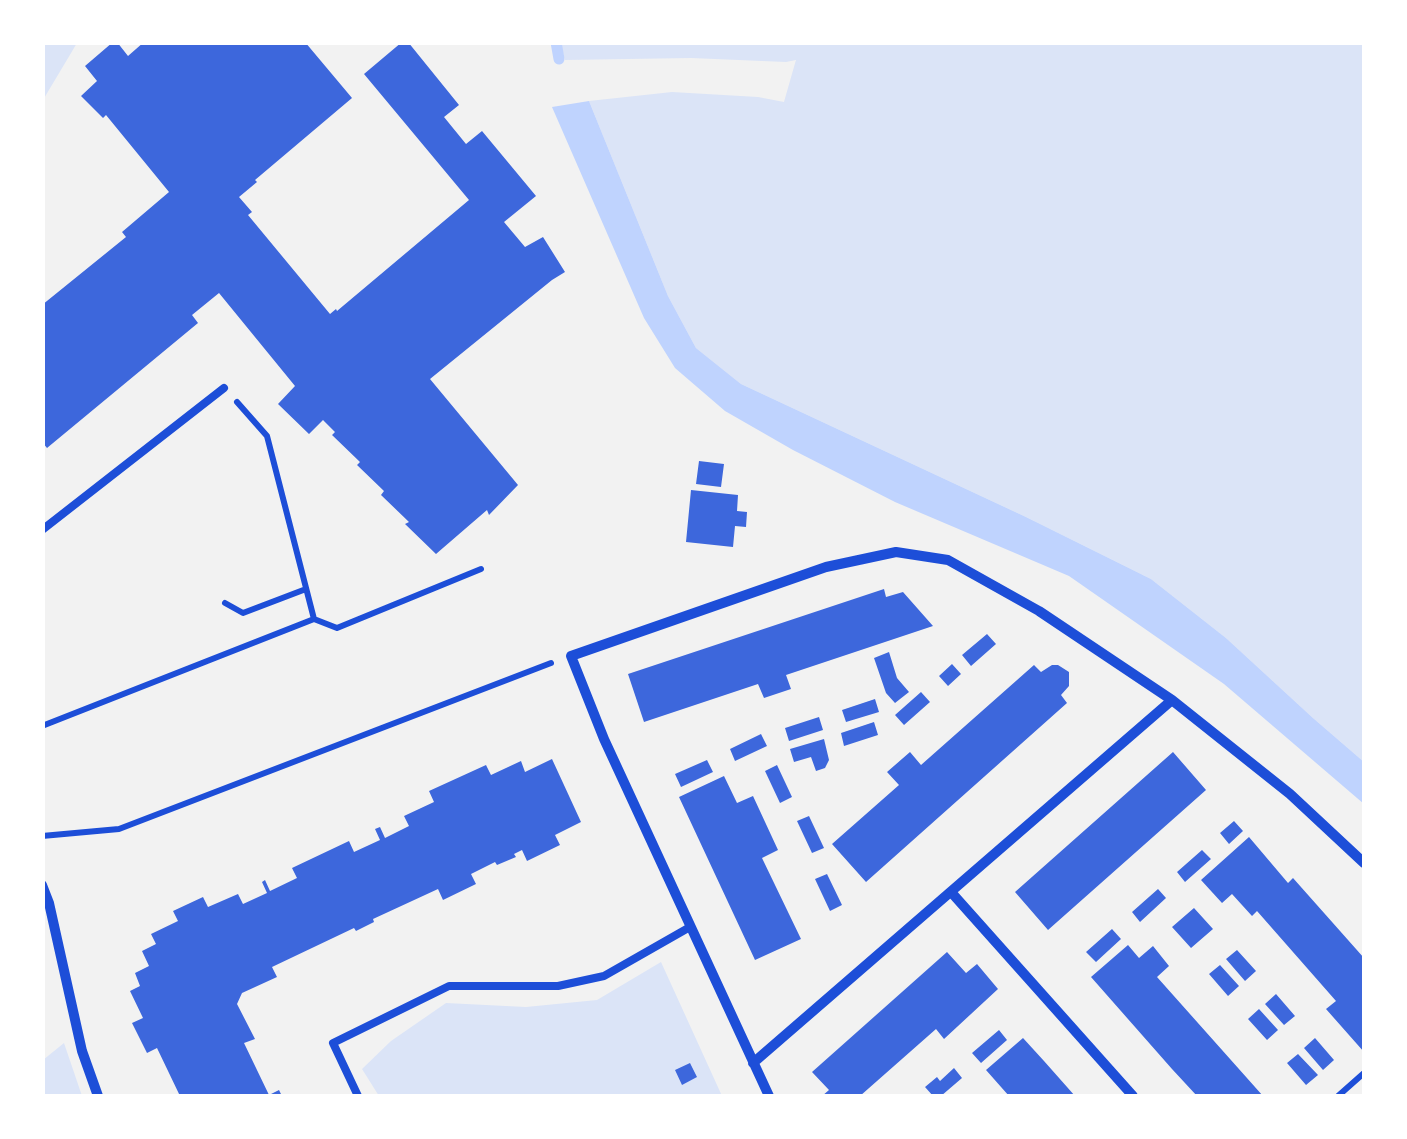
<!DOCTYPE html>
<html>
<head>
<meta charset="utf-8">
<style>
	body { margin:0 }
	#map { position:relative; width:1407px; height:1139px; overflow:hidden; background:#f2f2f2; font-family:Arial,sans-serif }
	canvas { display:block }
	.frame { position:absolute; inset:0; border:45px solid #fff; pointer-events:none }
</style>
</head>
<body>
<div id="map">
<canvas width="1407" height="1139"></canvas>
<div class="frame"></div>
</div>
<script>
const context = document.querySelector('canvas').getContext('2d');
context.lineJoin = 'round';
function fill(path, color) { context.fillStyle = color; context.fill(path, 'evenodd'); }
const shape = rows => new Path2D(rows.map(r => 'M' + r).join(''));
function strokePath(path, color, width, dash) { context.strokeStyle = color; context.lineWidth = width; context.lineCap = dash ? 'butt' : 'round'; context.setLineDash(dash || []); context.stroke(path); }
const green = shape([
	[43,42,77,43,43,100,42,43],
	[560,43,1364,43,1364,762,1313,718,1226,638,1151,579,1026,517,741,384,696,348,668,296,589,101,672,92,758,97,784,102,796,60,786,62,691,58,565,60],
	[661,962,722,1096,379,1096,362,1069,391,1041,446,1003,526,1007,597,1000],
	[64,1043,82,1096,43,1096,43,1060]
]);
const water = shape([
	[589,101,668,296,696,348,741,384,1026,517,1151,579,1226,638,1313,718,1364,762,1364,804,1224,684,1069,576,895,502,793,450,725,411,675,368,644,318,552,107]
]);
const stream = shape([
	[556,42,559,59]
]);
const building = shape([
	[113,42,117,42,128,56,144,42,305,42,352,98,255,180,257,182,239,197,252,212,248,215,330,314,336,309,337,311,469,200,364,74,402,42,408,42,459,105,444,117,466,144,482,131,536,196,504,222,525,247,543,237,565,272,552,280,430,379,518,485,489,515,487,510,436,554,405,524,409,522,381,495,384,491,357,465,360,462,332,435,335,432,323,420,309,434,278,404,295,386,219,293,192,315,198,323,47,448,42,442,42,305,126,237,122,232,169,192,106,115,103,118,81,96,97,81,85,66],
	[699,461,724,464,721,487,696,484],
	[691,490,738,495,737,511,747,512,746,527,735,526,733,547,686,542],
	[884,589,886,597,903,592,933,626,786,675,791,689,764,698,758,684,644,722,628,674],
	[987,634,996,644,971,666,962,655],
	[889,652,897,678,909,692,895,703,886,693,874,658],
	[952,664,961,674,948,686,939,676],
	[1034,665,1041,672,1052,665,1058,665,1069,672,1069,686,1061,695,1067,703,866,882,832,844,899,785,887,772,910,752,921,765],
	[921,692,930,702,904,725,895,715],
	[875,699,879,712,846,722,842,710],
	[819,717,823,730,789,741,785,728],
	[874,722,878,735,844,746,841,733],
	[761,734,767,746,735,761,730,749],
	[824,739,829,760,825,768,816,771,811,757,794,762,790,749],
	[1173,752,1206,790,1048,930,1015,892],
	[552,759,581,822,555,835,560,845,527,861,522,850,514,854,516,857,497,865,495,862,471,874,476,884,443,900,438,889,373,919,374,922,356,931,354,928,272,967,277,977,242,993,237,1004,255,1039,244,1043,269,1095,279,1090,282,1096,180,1096,157,1048,147,1053,132,1023,143,1018,130,991,140,986,135,973,149,966,142,951,156,944,151,934,178,921,173,911,203,897,208,907,238,894,243,904,267,893,262,882,265,880,270,891,297,878,292,868,349,841,354,852,380,840,375,829,380,827,385,838,409,826,404,816,434,802,429,791,486,765,491,775,521,761,525,772],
	[707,760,713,772,681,787,675,774],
	[777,765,792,797,780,803,765,771],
	[724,776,737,803,753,796,778,850,762,858,801,939,755,960,679,797],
	[809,816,824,848,812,853,797,821],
	[1234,821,1243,831,1229,844,1220,833],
	[1249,837,1288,883,1293,878,1364,958,1364,1052,1326,1009,1336,1001,1257,911,1252,916,1232,894,1222,903,1201,880],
	[1202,850,1211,859,1185,882,1177,872],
	[827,874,842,905,830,911,815,879],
	[1158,889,1166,898,1140,922,1132,912],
	[1194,908,1213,929,1191,948,1172,927],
	[1112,929,1121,939,1096,962,1086,952],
	[1128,945,1139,958,1153,946,1169,966,1157,977,1263,1096,1197,1096,1172,1069,1091,977],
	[1237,950,1256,971,1245,981,1226,959],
	[947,952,966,973,977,964,998,989,944,1039,936,1029,860,1096,822,1096,829,1090,812,1072],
	[1220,965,1239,986,1228,996,1209,974],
	[1276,994,1295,1016,1284,1025,1265,1004],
	[1259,1009,1278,1030,1267,1040,1248,1019],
	[999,1030,1007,1040,981,1063,972,1053],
	[1023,1038,1044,1061,1075,1096,1009,1096,986,1070],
	[1315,1038,1334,1060,1323,1070,1304,1048],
	[1298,1054,1318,1075,1306,1085,1287,1063],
	[690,1063,697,1077,682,1085,675,1070],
	[954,1068,962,1078,941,1096,933,1096,925,1087,937,1077,940,1081]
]);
const path = shape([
	[237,402,267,436,314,619],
	[225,603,243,613,306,589],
	[42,726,314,619,337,628,481,569],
	[42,836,119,829,551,663],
	[1338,1096,1364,1073]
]);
const service = shape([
	[42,530,224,388],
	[358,1096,333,1043,449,986,558,986,604,976,690,927]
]);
const minor = shape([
	[42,885,49,903,82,1051,98,1096],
	[951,892,1133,1096],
	[753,1063,1172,700],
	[769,1096,604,739,571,656,826,567,896,552,948,560,1039,611,1172,700,1290,794,1364,863]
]);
fill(green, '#dbe4f7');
fill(water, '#bfd3fe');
strokePath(stream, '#bfd3fe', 11);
fill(building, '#3d67dc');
strokePath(path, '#1d4ed8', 6);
strokePath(service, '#1d4ed8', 8);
strokePath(minor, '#1d4ed8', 10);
</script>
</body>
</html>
